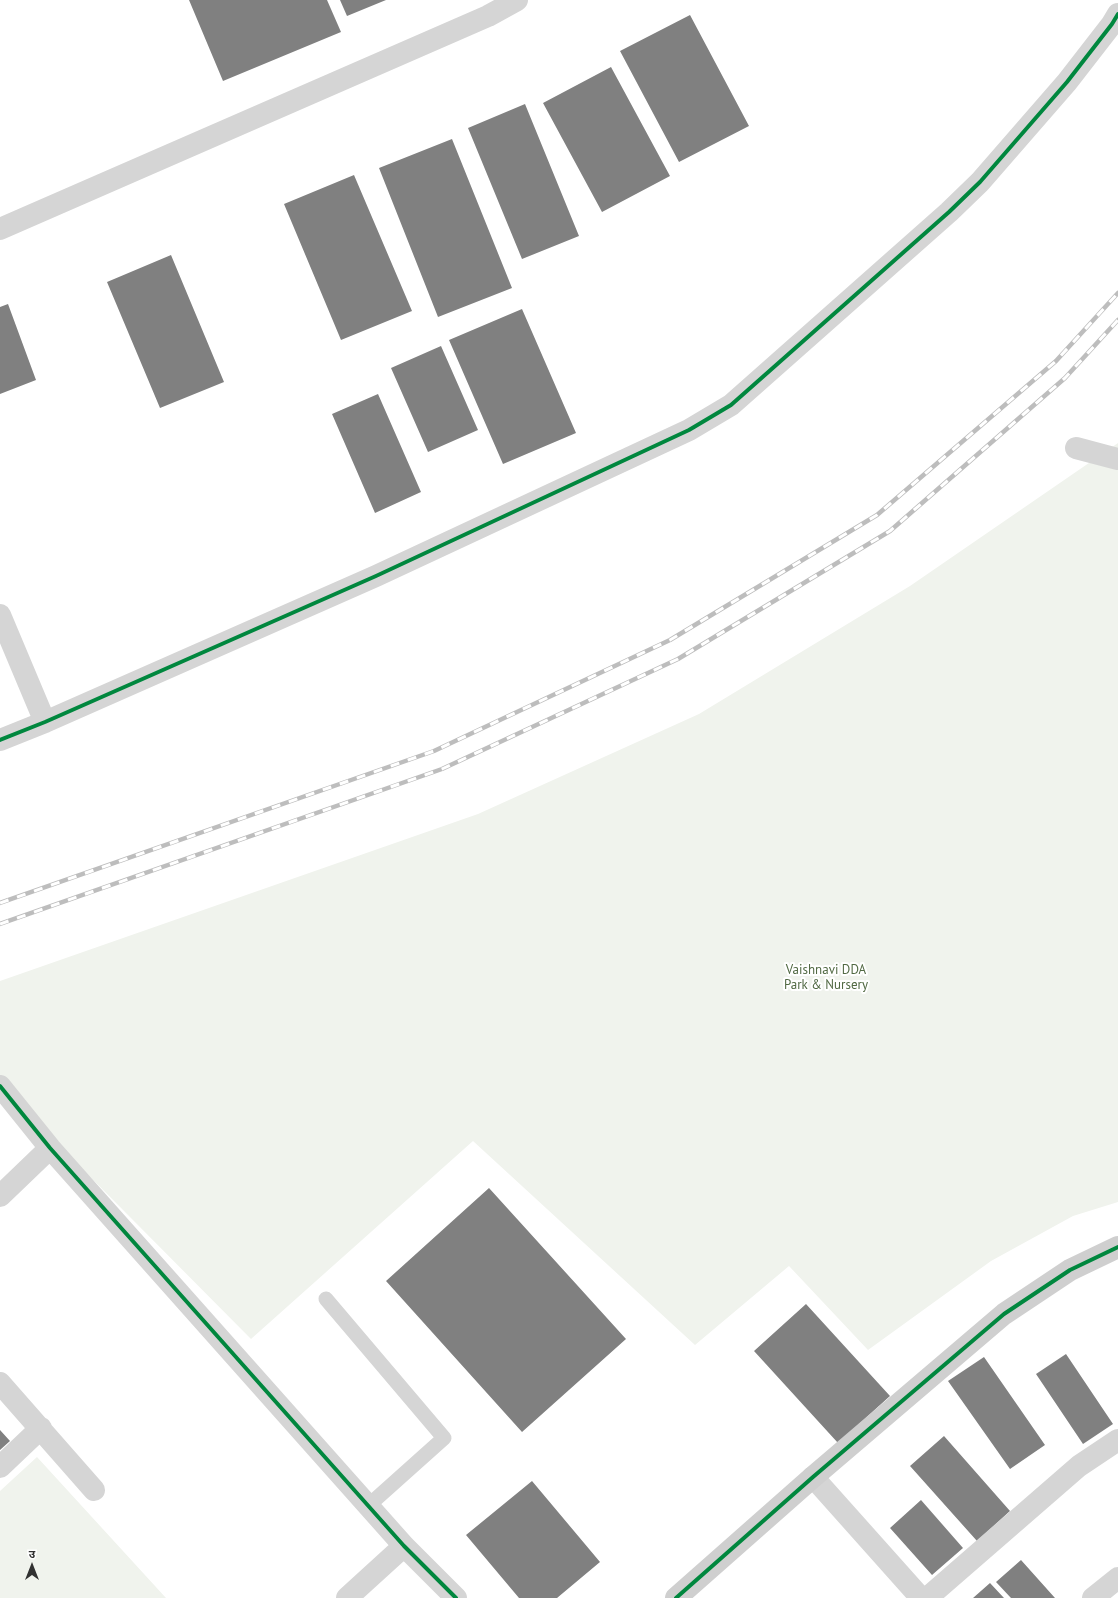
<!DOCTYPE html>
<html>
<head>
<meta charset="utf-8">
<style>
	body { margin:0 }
	#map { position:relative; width:1118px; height:1598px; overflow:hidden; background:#fff; font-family:"PT Sans","Noto Sans Devanagari",sans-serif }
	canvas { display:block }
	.north { position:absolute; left:12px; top:1546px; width:40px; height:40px; -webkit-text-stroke:3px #fff; paint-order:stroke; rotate:0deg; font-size:11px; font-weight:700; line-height:16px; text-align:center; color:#313131 }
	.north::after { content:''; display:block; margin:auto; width:14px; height:18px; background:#313131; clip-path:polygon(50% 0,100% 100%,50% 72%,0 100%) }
</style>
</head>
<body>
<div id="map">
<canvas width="1118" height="1598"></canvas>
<div class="north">उ</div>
</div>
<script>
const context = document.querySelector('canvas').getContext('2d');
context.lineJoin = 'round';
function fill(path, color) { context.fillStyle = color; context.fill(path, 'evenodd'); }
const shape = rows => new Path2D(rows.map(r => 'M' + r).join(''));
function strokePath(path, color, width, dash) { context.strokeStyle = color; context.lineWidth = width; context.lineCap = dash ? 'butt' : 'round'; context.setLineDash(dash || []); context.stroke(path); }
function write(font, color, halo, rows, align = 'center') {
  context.font = font + ' "PT Sans",sans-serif'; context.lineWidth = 4; context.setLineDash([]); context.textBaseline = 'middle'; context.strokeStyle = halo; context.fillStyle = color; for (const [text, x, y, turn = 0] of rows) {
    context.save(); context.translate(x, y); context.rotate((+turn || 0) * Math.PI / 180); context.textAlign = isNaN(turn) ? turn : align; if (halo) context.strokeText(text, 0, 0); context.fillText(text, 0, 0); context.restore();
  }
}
const green = shape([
	[1118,443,1118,1202,1073,1216,991,1261,868,1350,789,1266,695,1345,473,1141,251,1339,0,1086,0,981,478,814,699,714,910,586],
	[37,1457,166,1598,0,1598,0,1491]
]);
const building = shape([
	[189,0,327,0,341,32,223,81],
	[340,0,386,0,347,16],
	[690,15,749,126,679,162,620,51],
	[611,67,670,176,602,212,543,103],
	[525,104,579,236,522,259,468,128],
	[452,139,512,288,438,317,379,168],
	[354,175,412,311,341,340,284,204],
	[171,255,224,382,160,408,107,282],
	[8,304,36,380,0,394,0,307],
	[522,309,576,433,503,464,449,340],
	[441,346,478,430,428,452,391,368],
	[378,394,421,492,375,513,332,414],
	[489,1188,626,1339,522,1432,386,1281],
	[806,1304,890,1396,838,1443,754,1351],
	[1066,1354,1113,1424,1083,1444,1036,1374],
	[984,1357,1045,1445,1010,1469,948,1381],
	[0,1430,10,1441,0,1450],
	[944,1436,1010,1511,977,1541,910,1466],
	[532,1481,600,1562,557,1598,519,1598,466,1535],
	[921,1500,963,1548,932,1575,890,1528],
	[1021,1560,1055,1598,1011,1598,996,1582],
	[990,1583,1004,1598,973,1598]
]);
const lane = shape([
	[326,1299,444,1438,368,1506]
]);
const street = shape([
	[0,229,488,16,517,0],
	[1076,448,1118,459],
	[0,615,45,722],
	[0,740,45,722,376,576,689,430,731,405,949,212,980,182,1067,82,1112,24,1118,14],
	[0,1086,50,1148,404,1546,456,1598],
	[0,1196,50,1148],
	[0,1383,94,1490],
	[0,1467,41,1428],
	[813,1477,921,1598],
	[347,1598,404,1546],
	[927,1598,1079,1466,1118,1440],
	[1093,1598,1118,1578]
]);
const secondary = shape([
	[676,1598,813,1477,1004,1314,1070,1270,1118,1247]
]);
const rail = shape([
	[0,903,434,751,670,640,877,515,1056,361,1118,293],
	[0,924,442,769,678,659,890,531,1065,378,1118,320]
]);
const cycleway = shape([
	[0,740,45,722,376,576,689,430,731,405,949,212,980,182,1067,82,1112,24,1118,14],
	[0,1086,50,1148,404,1546,456,1598],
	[676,1598,813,1477,1004,1314,1070,1270,1118,1247]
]);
const parkNames = [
	["Vaishnavi DDA",826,970],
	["Park & Nursery",826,985]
];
fill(green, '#f0f3ed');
fill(building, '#808080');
strokePath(lane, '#d5d5d5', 15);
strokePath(street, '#d5d5d5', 22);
strokePath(secondary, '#cfcfcf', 22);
strokePath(rail, '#bdbdbd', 4.5);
strokePath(rail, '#fff', 3, [9]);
strokePath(cycleway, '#00873e', 4);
write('13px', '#516943', '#fff', parkNames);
</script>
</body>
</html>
